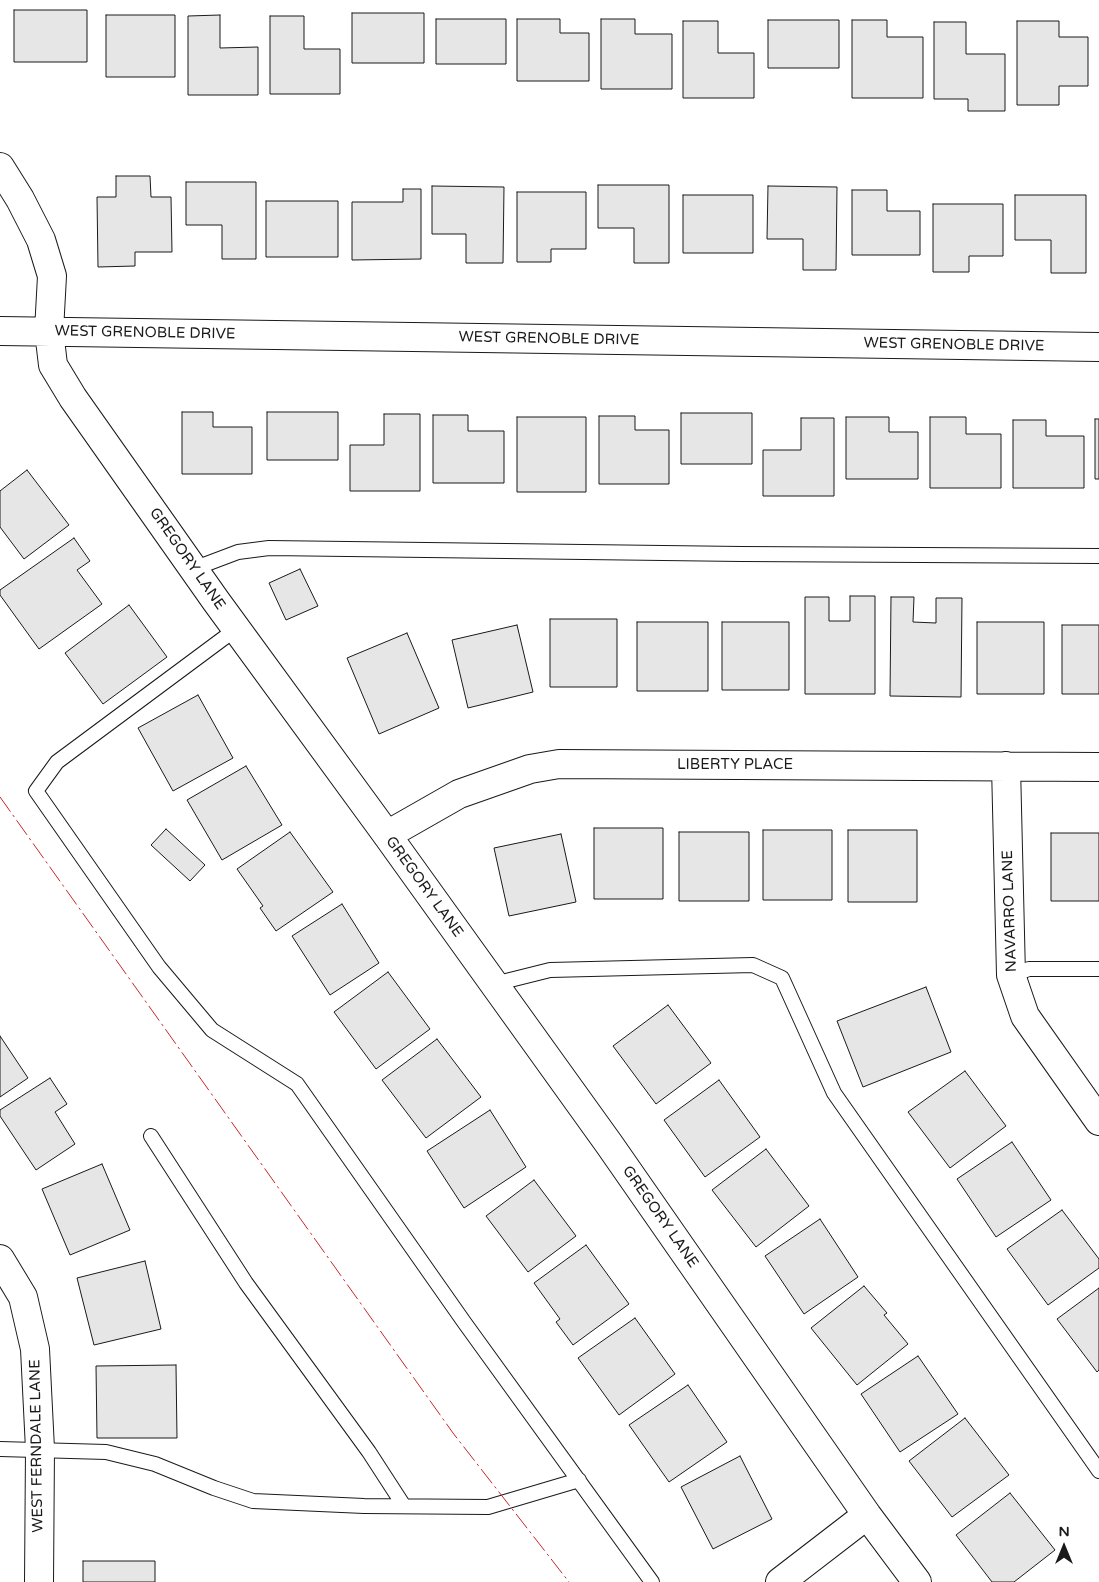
<!DOCTYPE html>
<html>
<head>
<meta charset="utf-8">
<style>
	body { margin:0 }
	#map { position:relative; width:1099px; height:1582px; overflow:hidden; background:#fff; font-family:"Varela Round",sans-serif }
	canvas { display:block }
	.north { position:absolute; left:1039px; top:1522px; width:50px; height:50px; -webkit-text-stroke:4px #fff; paint-order:stroke; rotate:0deg; font-size:14px; font-weight:700; line-height:20px; text-align:center; color:#1a1a1a }
	.north::after { content:''; display:block; margin:auto; width:18px; height:22px; background:#1a1a1a; clip-path:polygon(50% 0,100% 100%,50% 72%,0 100%) }
</style>
</head>
<body>
<div id="map">
<canvas width="1099" height="1582"></canvas>
<div class="north">N</div>
</div>
<script>
const context = document.querySelector('canvas').getContext('2d');
context.lineJoin = 'round';
function fill(path, color) { context.fillStyle = color; context.fill(path, 'evenodd'); }
const shape = rows => new Path2D(rows.map(r => 'M' + r).join(''));
function strokePath(path, color, width, dash) { context.strokeStyle = color; context.lineWidth = width; context.lineCap = dash ? 'butt' : 'round'; context.setLineDash(dash || []); context.stroke(path); }
function write(font, color, halo, rows, align = 'center') {
  context.font = font + ' "Varela Round",sans-serif'; context.lineWidth = 4; context.setLineDash([]); context.textBaseline = 'middle'; context.strokeStyle = halo; context.fillStyle = color; for (const [text, x, y, turn = 0] of rows) {
    context.save(); context.translate(x, y); context.rotate((+turn || 0) * Math.PI / 180); context.textAlign = isNaN(turn) ? turn : align; if (halo) context.strokeText(text, 0, 0); context.fillText(text, 0, 0); context.restore();
  }
}
const building = shape([
	[14,10,87,10,87,62,14,62,14,10],
	[352,13,424,13,424,63,352,63,352,13],
	[106,15,175,15,175,77,106,77,106,15],
	[220,15,220,48,258,47,258,95,188,95,188,16,220,15],
	[270,16,304,16,304,49,340,49,340,94,270,94,270,16],
	[436,19,506,19,506,64,436,64,436,19],
	[517,19,560,19,560,33,589,33,589,81,517,81,517,19],
	[601,19,635,19,635,34,672,34,672,89,601,89,601,19],
	[768,20,839,20,839,68,768,68,768,20],
	[852,20,887,20,887,37,923,37,923,98,852,98,852,20],
	[683,21,718,21,718,53,754,53,754,98,683,98,683,21],
	[1017,21,1059,21,1059,37,1088,37,1088,86,1059,86,1059,105,1017,105,1017,21],
	[934,22,966,22,966,54,1005,54,1005,111,968,111,968,99,934,99,934,22],
	[116,176,150,176,151,197,171,197,172,252,135,252,135,266,98,267,97,197,116,197,116,176],
	[186,182,256,182,256,259,222,259,222,225,186,225,186,182],
	[598,185,669,185,669,263,634,263,634,228,598,228,598,185],
	[432,186,504,187,503,263,466,263,466,234,432,234,432,186],
	[768,186,837,187,836,270,803,270,803,239,767,239,768,186],
	[403,189,421,189,421,259,352,260,352,202,403,202,403,189],
	[852,190,887,190,887,211,920,211,920,255,852,255,852,190],
	[517,192,586,192,586,249,551,249,551,262,517,262,517,192],
	[683,195,753,195,753,253,683,253,683,195],
	[1015,195,1086,195,1086,273,1051,273,1051,240,1015,240,1015,195],
	[266,201,338,201,338,257,266,257,266,201],
	[933,204,1003,204,1003,256,969,256,969,272,933,272,933,204],
	[182,412,213,412,213,427,252,427,252,474,182,474,182,412],
	[267,412,338,412,338,460,267,460,267,412],
	[681,413,752,413,752,464,681,464,681,413],
	[384,414,420,414,420,491,350,491,350,445,384,445,384,414],
	[433,415,468,415,468,431,504,431,504,483,433,483,433,415],
	[599,416,635,416,635,430,669,430,669,484,599,484,599,416],
	[517,417,586,417,586,492,517,492,517,417],
	[846,417,889,417,889,432,918,432,918,479,846,479,846,417],
	[930,417,966,417,966,434,1001,434,1001,488,930,488,930,417],
	[801,418,834,418,834,496,763,496,763,450,801,450,801,418],
	[1095,419,1099,419,1099,479,1095,479,1095,419],
	[1013,420,1046,420,1046,436,1084,436,1084,488,1013,488,1013,420],
	[27,470,69,525,24,559,0,527,0,491,27,470],
	[74,538,90,561,77,570,102,604,39,649,0,595,0,590,74,538],
	[300,569,318,606,286,620,269,583,300,569],
	[850,596,875,596,875,694,805,694,805,597,829,597,829,621,850,621,850,596],
	[891,597,914,597,913,622,936,623,936,598,962,598,961,697,890,696,891,597],
	[129,605,167,657,103,704,65,653,129,605],
	[550,619,617,619,617,687,550,687,550,619],
	[637,622,708,622,708,691,637,691,637,622],
	[722,622,789,622,789,690,722,690,722,622],
	[977,622,1044,622,1044,694,977,694,977,622],
	[517,625,533,692,468,708,452,640,517,625],
	[1062,625,1099,625,1099,694,1062,694,1062,625],
	[407,633,439,708,379,734,347,658,407,633],
	[198,695,233,758,173,791,138,728,198,695],
	[246,766,282,825,222,860,187,800,246,766],
	[594,828,663,828,663,899,594,899,594,828],
	[166,829,205,865,190,881,151,845,166,829],
	[763,830,832,830,832,900,763,900,763,830],
	[848,830,917,830,917,902,848,902,848,830],
	[290,832,333,892,276,931,260,908,263,906,237,869,290,832],
	[679,832,749,832,749,901,679,901,679,832],
	[1051,833,1099,833,1099,901,1051,901,1051,833],
	[561,834,576,902,509,916,494,848,561,834],
	[342,904,379,963,330,995,292,936,342,904],
	[388,972,430,1029,376,1069,334,1012,388,972],
	[926,987,951,1052,863,1087,837,1021,926,987],
	[668,1005,711,1063,656,1104,613,1046,668,1005],
	[0,1036,28,1078,0,1097,0,1036],
	[437,1039,481,1097,426,1138,382,1080,437,1039],
	[965,1071,1006,1126,950,1168,908,1112,965,1071],
	[50,1078,67,1104,55,1112,75,1144,36,1170,0,1116,0,1110,50,1078],
	[719,1080,760,1137,705,1177,664,1120,719,1080],
	[490,1110,526,1167,464,1208,427,1151,490,1110],
	[1012,1142,1051,1200,996,1237,957,1179,1012,1142],
	[766,1149,809,1206,756,1247,712,1190,766,1149],
	[102,1164,130,1230,70,1255,42,1189,102,1164],
	[534,1180,576,1236,528,1272,486,1216,534,1180],
	[1062,1210,1099,1259,1099,1268,1048,1305,1007,1249,1062,1210],
	[820,1219,858,1277,804,1314,765,1256,820,1219],
	[586,1245,629,1304,573,1345,556,1322,560,1319,534,1283,586,1245],
	[145,1261,161,1329,94,1345,77,1278,145,1261],
	[864,1286,887,1313,884,1315,908,1344,857,1385,811,1328,864,1286],
	[1099,1288,1099,1370,1097,1372,1057,1319,1099,1288],
	[635,1318,675,1374,619,1415,578,1358,635,1318],
	[918,1356,958,1414,900,1452,861,1394,918,1356],
	[176,1365,177,1438,97,1438,96,1366,176,1365],
	[688,1385,727,1442,669,1482,629,1425,688,1385],
	[965,1418,1009,1475,952,1517,909,1461,965,1418],
	[740,1456,772,1519,713,1549,681,1487,740,1456],
	[1010,1493,1055,1550,1014,1582,992,1582,956,1535,1010,1493],
	[83,1561,155,1561,155,1582,83,1582,83,1561]
]);
const service = shape([
	[193,569,238,552,269,548,742,554,1099,556],
	[236,629,57,762,36,791,159,967,212,1030,297,1084,464,1322,652,1582],
	[1011,975,1029,969,1099,969],
	[494,984,550,970,753,965,782,978,834,1093,1099,1471],
	[151,1136,246,1283,369,1452,404,1506],
	[0,1449,106,1452,155,1464,214,1488,253,1501,364,1506,488,1507,579,1480]
]);
const minor = shape([
	[0,167,20,199,41,240,52,276,49,331,53,365,73,398,216,601,387,835,609,1144,867,1515,917,1582],
	[0,331,1099,347],
	[1006,766,1011,975,1025,1016,1099,1121],
	[387,835,459,794,530,769,559,764,1099,767],
	[0,1259,23,1297,35,1349,40,1449,39,1582],
	[780,1582,867,1515]
]);
const power = shape([
	[0,797,453,1433,569,1582]
]);
const streetNames = [
	["WEST GRENOBLE DRIVE",145,333,1],
	["WEST GRENOBLE DRIVE",549,339,1],
	["WEST GRENOBLE DRIVE",954,345,1],
	["GREGORY LANE",187,559,55],
	["LIBERTY PLACE",735,765],
	["GREGORY LANE",424,887,54],
	["NAVARRO LANE",1010,911,-92],
	["GREGORY LANE",660,1217,55],
	["WEST FERNDALE LANE",37,1446,-91]
];
fill(building, '#e6e6e6');
strokePath(building, '#1a1a1a', 1);
strokePath(service, '#1a1a1a', 16);
strokePath(minor, '#1a1a1a', 30);
strokePath(service, '#fff', 14);
strokePath(minor, '#fff', 28);
strokePath(power, '#c62828', 1, [18, 4, 2.5, 4]);
write('15px', '#1a1a1a', '#fff', streetNames);
</script>
</body>
</html>
